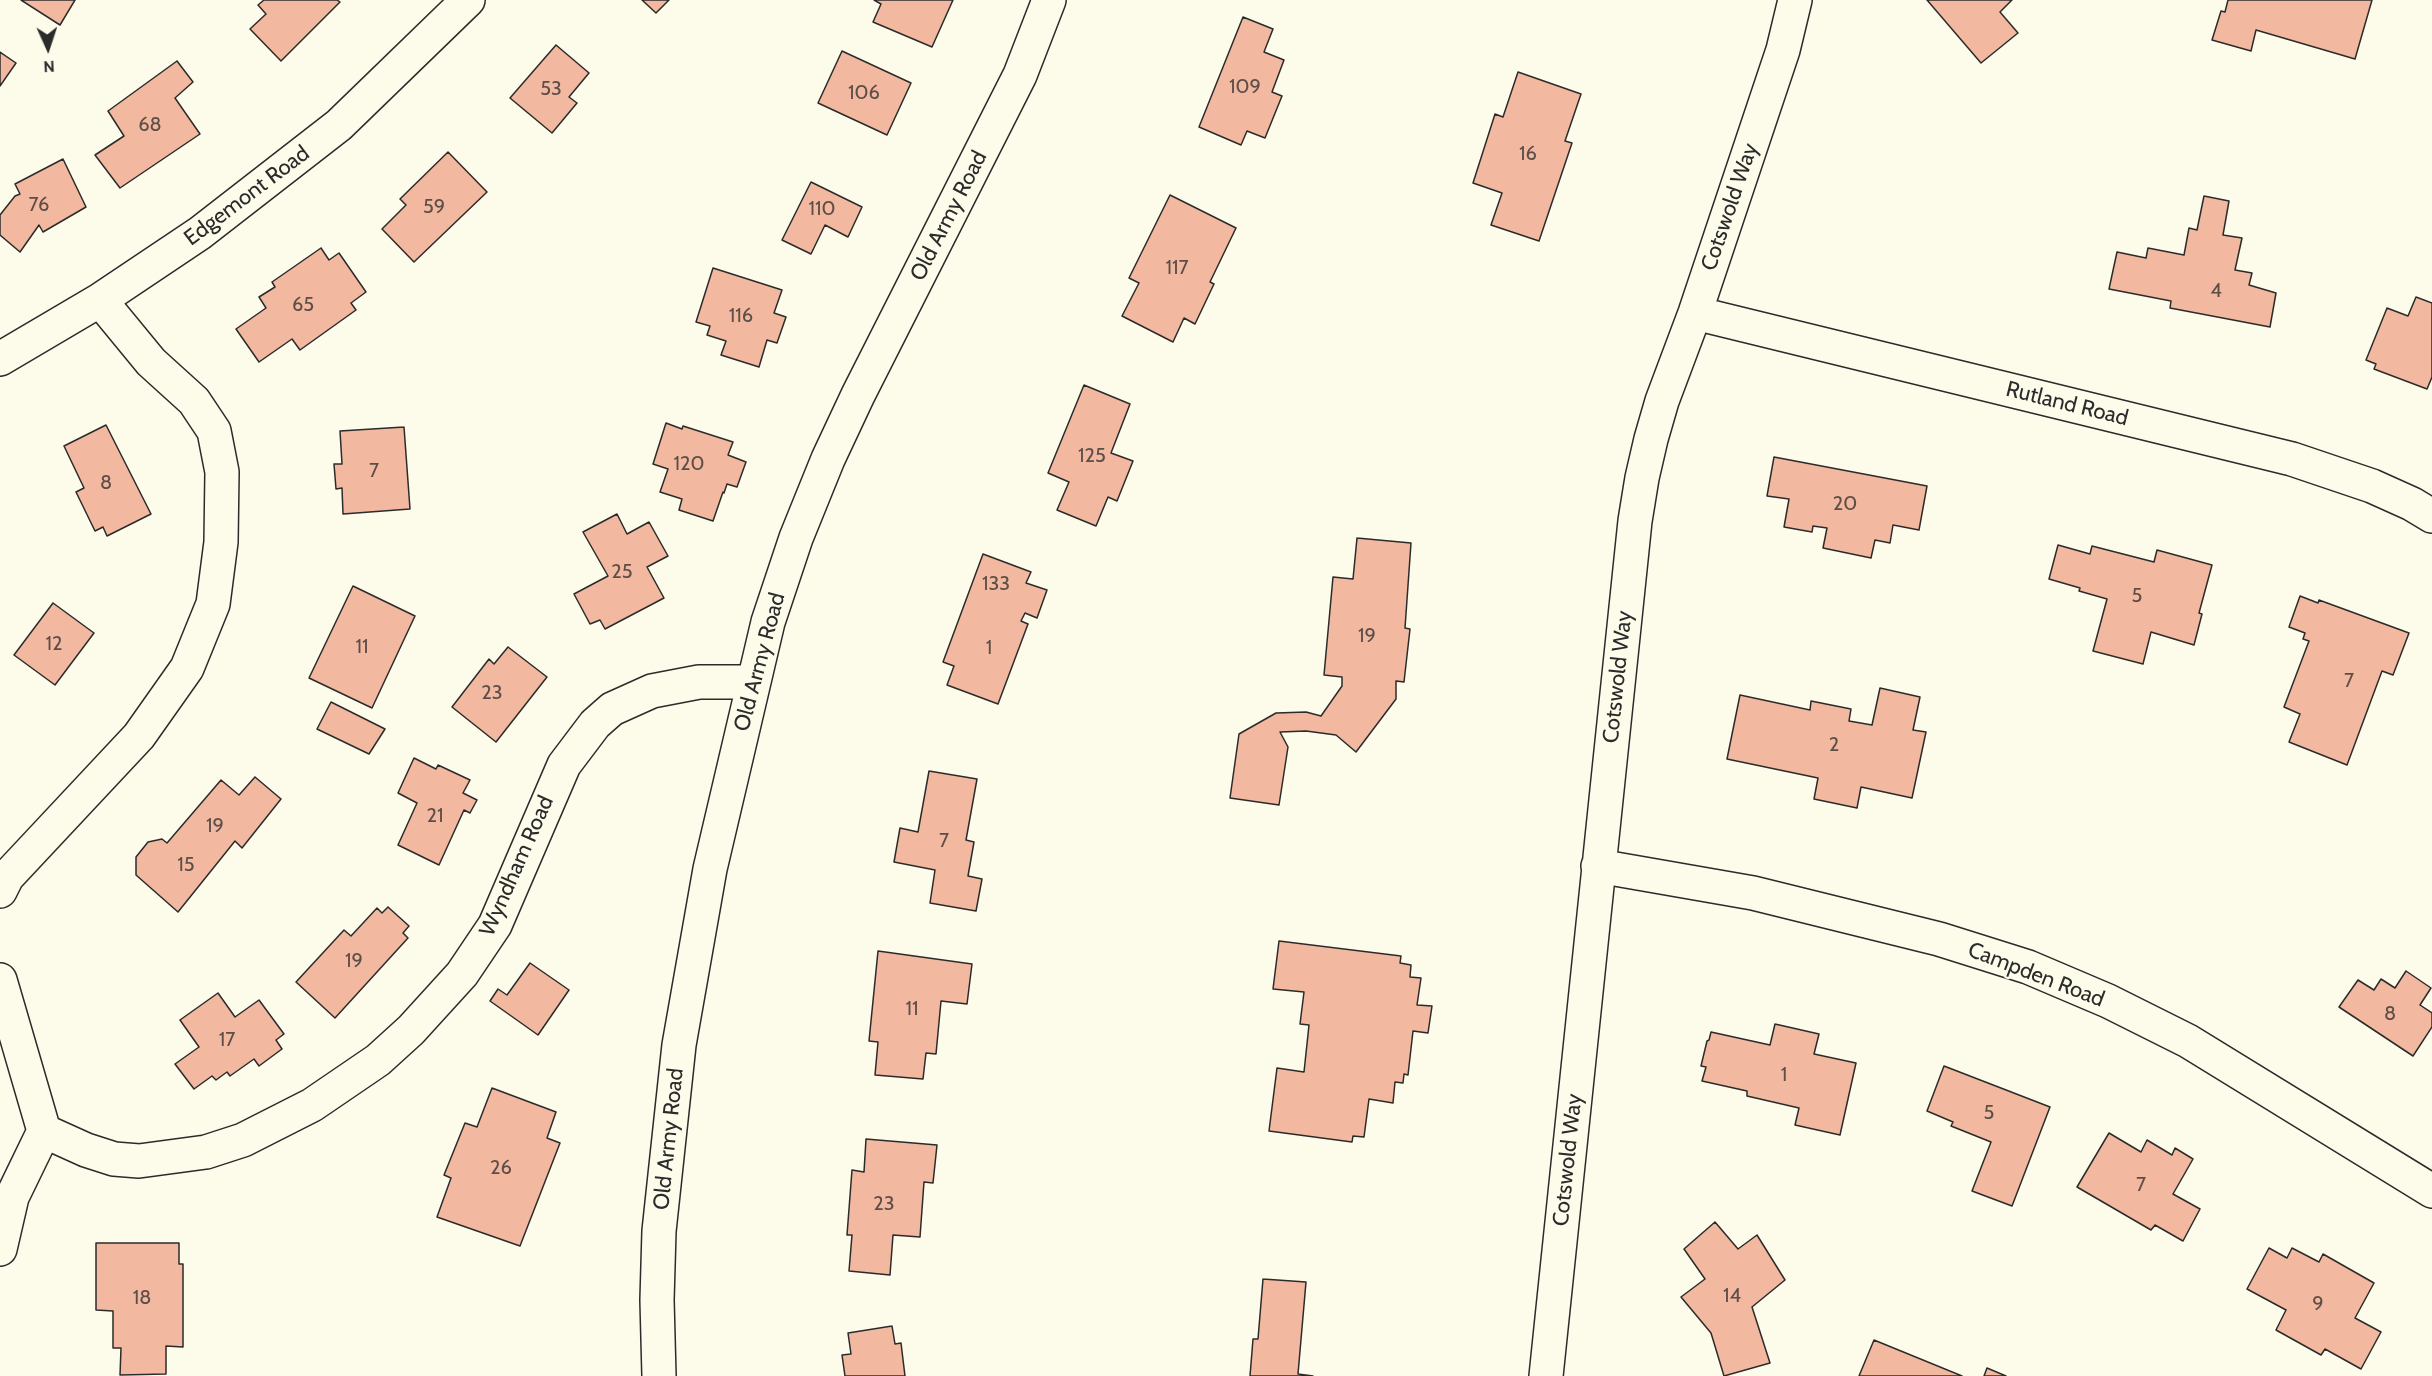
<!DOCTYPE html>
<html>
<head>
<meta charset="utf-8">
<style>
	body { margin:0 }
	#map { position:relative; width:2432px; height:1376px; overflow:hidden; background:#fdfbea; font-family:Cabin,sans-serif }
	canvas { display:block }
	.north { position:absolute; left:18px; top:18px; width:60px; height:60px; -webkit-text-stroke:4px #fdfbea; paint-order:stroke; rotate:177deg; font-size:16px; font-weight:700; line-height:24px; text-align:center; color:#2b2b2b }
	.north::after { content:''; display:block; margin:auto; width:21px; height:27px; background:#2b2b2b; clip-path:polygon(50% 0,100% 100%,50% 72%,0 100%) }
</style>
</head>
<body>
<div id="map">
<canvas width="2432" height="1376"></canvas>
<div class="north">N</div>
</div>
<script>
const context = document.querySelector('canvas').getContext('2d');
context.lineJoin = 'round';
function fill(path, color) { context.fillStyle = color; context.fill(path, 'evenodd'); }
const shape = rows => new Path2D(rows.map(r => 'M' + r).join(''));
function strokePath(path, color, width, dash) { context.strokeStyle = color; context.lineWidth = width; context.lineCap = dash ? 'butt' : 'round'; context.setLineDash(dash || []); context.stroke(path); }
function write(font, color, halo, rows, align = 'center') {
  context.font = font + ' Cabin,sans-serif'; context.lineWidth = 4.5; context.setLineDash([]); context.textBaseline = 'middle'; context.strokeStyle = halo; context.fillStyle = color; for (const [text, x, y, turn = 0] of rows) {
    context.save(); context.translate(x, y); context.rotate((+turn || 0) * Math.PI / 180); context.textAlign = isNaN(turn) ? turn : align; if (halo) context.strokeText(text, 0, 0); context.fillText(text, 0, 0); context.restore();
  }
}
const building = shape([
	[21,0,75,0,60,25,21,0],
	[264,0,337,0,340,2,281,61,250,29,266,14,258,5,264,0],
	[642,0,669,0,656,13,642,0],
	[874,0,953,0,932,47,873,22,881,4,874,0],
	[1927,0,2012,0,2000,12,2018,33,1981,63,1927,0],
	[2228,0,2372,0,2355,59,2256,30,2251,51,2212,40,2221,11,2225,12,2228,0],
	[1243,17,1273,29,1264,52,1284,60,1272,92,1282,96,1265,138,1247,131,1241,145,1199,127,1243,17],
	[556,45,589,73,569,97,577,103,552,133,510,98,556,45],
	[842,51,911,83,887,135,818,103,842,51],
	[0,52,16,63,0,86,0,52],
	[177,61,193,82,175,98,200,134,120,188,95,155,124,136,108,111,177,61],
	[1518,72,1581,94,1565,141,1572,143,1539,241,1491,225,1502,193,1473,183,1495,114,1503,117,1518,72],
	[448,152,487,192,414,262,382,229,406,205,400,199,448,152],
	[63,159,86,207,43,232,39,225,20,252,0,235,0,215,15,196,20,194,15,184,63,159],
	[811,182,862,207,848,237,825,225,811,254,782,240,811,182],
	[1170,195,1236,228,1210,282,1214,284,1195,324,1184,318,1173,342,1122,316,1139,283,1129,278,1170,195],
	[2204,196,2229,201,2223,235,2242,238,2235,270,2252,273,2249,285,2276,293,2270,327,2170,308,2171,301,2109,289,2117,252,2146,258,2148,248,2184,255,2189,228,2197,230,2204,196],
	[321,248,329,260,339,253,366,292,351,303,356,310,300,350,292,339,259,362,236,329,266,308,259,297,275,287,272,282,321,248],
	[713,268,782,290,774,313,786,317,777,343,767,340,759,367,721,355,726,341,707,335,710,326,696,322,713,268],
	[2416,297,2432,303,2432,377,2427,389,2374,369,2376,364,2366,360,2387,308,2408,316,2416,297],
	[1084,385,1130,404,1111,453,1133,461,1117,501,1108,497,1096,526,1057,510,1069,482,1048,473,1084,385],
	[666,423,682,429,683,426,733,442,728,455,746,462,737,487,727,484,724,493,723,492,713,521,679,510,682,499,660,492,668,469,653,464,666,423],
	[106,425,151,514,107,536,103,527,95,531,76,492,84,488,64,446,106,425],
	[404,427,410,509,343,514,342,488,336,489,334,464,342,464,340,431,404,427],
	[1774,457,1927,486,1919,530,1893,525,1890,543,1875,540,1871,558,1823,548,1827,528,1813,526,1812,532,1784,527,1789,499,1767,496,1774,457],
	[617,514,627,534,649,522,668,556,647,567,664,598,605,629,600,620,590,624,574,594,608,576,583,532,617,514],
	[1357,538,1411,543,1405,628,1410,629,1404,682,1396,681,1396,699,1356,752,1336,735,1306,731,1280,732,1288,747,1279,805,1230,798,1239,734,1276,713,1306,712,1321,716,1342,686,1342,677,1324,675,1333,577,1353,579,1357,538],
	[2058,545,2090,554,2092,546,2154,562,2157,550,2212,565,2199,613,2202,614,2194,645,2151,632,2143,664,2093,651,2107,599,2079,591,2080,588,2049,579,2058,545],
	[983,554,1031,572,1026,583,1047,590,1037,618,1025,613,1021,621,1028,624,998,704,947,685,954,666,943,662,983,554],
	[353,586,415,616,372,708,309,678,353,586],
	[2300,596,2318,603,2319,600,2409,633,2393,675,2382,671,2347,765,2289,742,2300,714,2284,707,2309,641,2303,639,2305,633,2289,627,2300,596],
	[53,603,94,633,55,685,14,655,53,603],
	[508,647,547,677,496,742,452,707,489,659,494,664,508,647],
	[1880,688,1920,697,1913,730,1926,732,1912,798,1861,787,1857,808,1814,799,1818,778,1727,759,1740,695,1810,710,1811,701,1851,709,1849,721,1872,725,1880,688],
	[331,702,385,729,369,754,317,729,331,702],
	[414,758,436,769,438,765,470,780,463,793,477,800,470,813,464,810,439,865,398,845,417,803,398,793,414,758],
	[929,771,977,779,966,840,974,842,968,876,982,879,976,911,930,903,935,870,894,862,900,828,918,832,929,771],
	[255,777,281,799,242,848,235,841,178,912,136,875,136,857,148,842,162,839,167,843,221,780,239,795,255,777],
	[388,907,409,926,403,933,408,938,335,1018,296,982,344,930,351,936,377,908,382,913,388,907],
	[1279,941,1401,956,1400,963,1411,965,1410,977,1421,978,1417,1005,1432,1006,1428,1033,1413,1031,1408,1075,1404,1074,1403,1083,1395,1082,1393,1103,1369,1099,1364,1137,1353,1136,1352,1142,1269,1131,1277,1068,1304,1072,1309,1025,1300,1024,1304,992,1273,989,1279,941],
	[878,951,972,964,967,1004,941,1001,936,1054,926,1053,923,1079,875,1075,878,1042,869,1041,878,951],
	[530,963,569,990,538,1035,490,1001,498,989,507,995,530,963],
	[2406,971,2431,988,2420,1005,2432,1013,2432,1027,2413,1056,2339,1007,2358,980,2374,990,2381,979,2395,988,2406,971],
	[218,993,235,1017,259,1000,284,1034,276,1040,282,1049,259,1066,254,1059,230,1076,227,1072,216,1080,212,1076,194,1089,175,1064,199,1047,180,1020,218,993],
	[1775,1024,1819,1034,1814,1054,1856,1063,1840,1135,1795,1125,1799,1108,1747,1096,1747,1091,1702,1081,1706,1067,1701,1066,1707,1041,1709,1040,1711,1032,1770,1045,1775,1024],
	[1944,1066,2050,1107,2012,1206,1972,1191,1991,1142,1951,1126,1953,1122,1927,1111,1944,1066],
	[492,1088,556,1112,547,1138,560,1143,520,1246,437,1217,451,1178,444,1175,465,1123,477,1127,492,1088],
	[2109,1133,2141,1152,2147,1140,2172,1155,2175,1148,2193,1159,2173,1194,2200,1209,2183,1241,2155,1225,2151,1230,2077,1187,2109,1133],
	[866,1139,937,1145,933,1183,924,1182,920,1237,893,1235,890,1275,849,1271,852,1235,847,1235,852,1170,864,1172,866,1139],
	[1715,1222,1738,1249,1757,1235,1785,1280,1752,1307,1770,1363,1724,1376,1711,1333,1681,1297,1705,1279,1684,1249,1715,1222],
	[96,1243,179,1243,179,1264,183,1264,183,1347,166,1346,166,1374,120,1375,121,1348,113,1348,113,1311,96,1310,96,1243],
	[2269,1248,2287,1258,2292,1248,2319,1262,2323,1254,2374,1283,2355,1318,2381,1332,2361,1369,2325,1349,2321,1355,2276,1330,2286,1310,2247,1289,2269,1248],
	[1263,1279,1306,1282,1298,1374,1313,1376,1250,1376,1253,1339,1258,1339,1263,1279],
	[892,1326,895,1344,901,1343,905,1376,845,1376,842,1355,851,1354,848,1333,892,1326],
	[1874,1340,1962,1376,1859,1376,1874,1340],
	[1987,1368,2006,1376,1984,1376,1987,1368]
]);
const street = shape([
	[1695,313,2292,459,2372,486,2412,504,2432,516],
	[0,359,100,300,200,233,339,125,468,0],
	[1598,866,1753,893,1939,939,2028,967,2108,1001,2188,1041,2432,1191],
	[0,891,7,877,139,736,187,668,213,604,221,542,222,472,214,431,194,401,151,362,100,300],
	[0,980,44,1131,86,1150,114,1159,139,1161,206,1152,243,1140,312,1105,378,1060,411,1030,462,974,495,925,564,765,595,724,612,709,652,691,699,682,753,682],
	[0,1249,12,1197,44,1131],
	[1546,1376,1635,521,1642,478,1651,439,1662,401,1695,313,1783,50,1795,0]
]);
const secondary = shape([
	[659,1376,657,1300,659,1231,679,1045,710,869,768,622,796,538,828,459,858,395,1020,75,1049,0]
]);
const numberNames = [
	["109",1245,87],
	["53",551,89],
	["106",864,93],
	["68",150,125],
	["16",1528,154],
	["76",39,205],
	["59",434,207],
	["110",822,209],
	["117",1177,268],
	["4",2216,291],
	["65",303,305],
	["116",741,316],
	["125",1092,456],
	["120",689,464],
	["7",374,471],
	["8",106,483],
	["20",1845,504],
	["25",622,572],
	["133",996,584],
	["5",2137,596],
	["19",1367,636],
	["12",54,644],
	["11",362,647],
	["1",989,648],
	["7",2349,681],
	["23",492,693],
	["2",1834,745],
	["21",435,816],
	["19",215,826],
	["7",944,841],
	["15",186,865],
	["19",354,961],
	["11",912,1009],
	["8",2390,1014],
	["17",227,1040],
	["1",1784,1075],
	["5",1989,1113],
	["26",501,1168],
	["7",2141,1185],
	["23",884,1204],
	["14",1732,1296],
	["18",142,1298],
	["9",2318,1304]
];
const streetNames = [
	["Edgemont Road",247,196,-37],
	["Cotswold Way",1730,207,-71],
	["Old Army Road",949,216,-63],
	["Rutland Road",2067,404,14],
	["Old Army Road",760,662,-75],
	["Cotswold Way",1618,677,-84],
	["Wyndham Road",517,866,-66],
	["Campden Road",2036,975,21],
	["Old Army Road",669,1139,-84],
	["Cotswold Way",1568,1160,-84]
];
fill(building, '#f2b8a0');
strokePath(building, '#2b2b2b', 1.5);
strokePath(street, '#2b2b2b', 36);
strokePath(secondary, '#2b2b2b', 36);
strokePath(street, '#fdfbea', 33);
strokePath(secondary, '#fdfbea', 33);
write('20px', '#5d4e48', null, numberNames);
write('22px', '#2b2b2b', '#fdfbea', streetNames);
</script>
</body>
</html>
